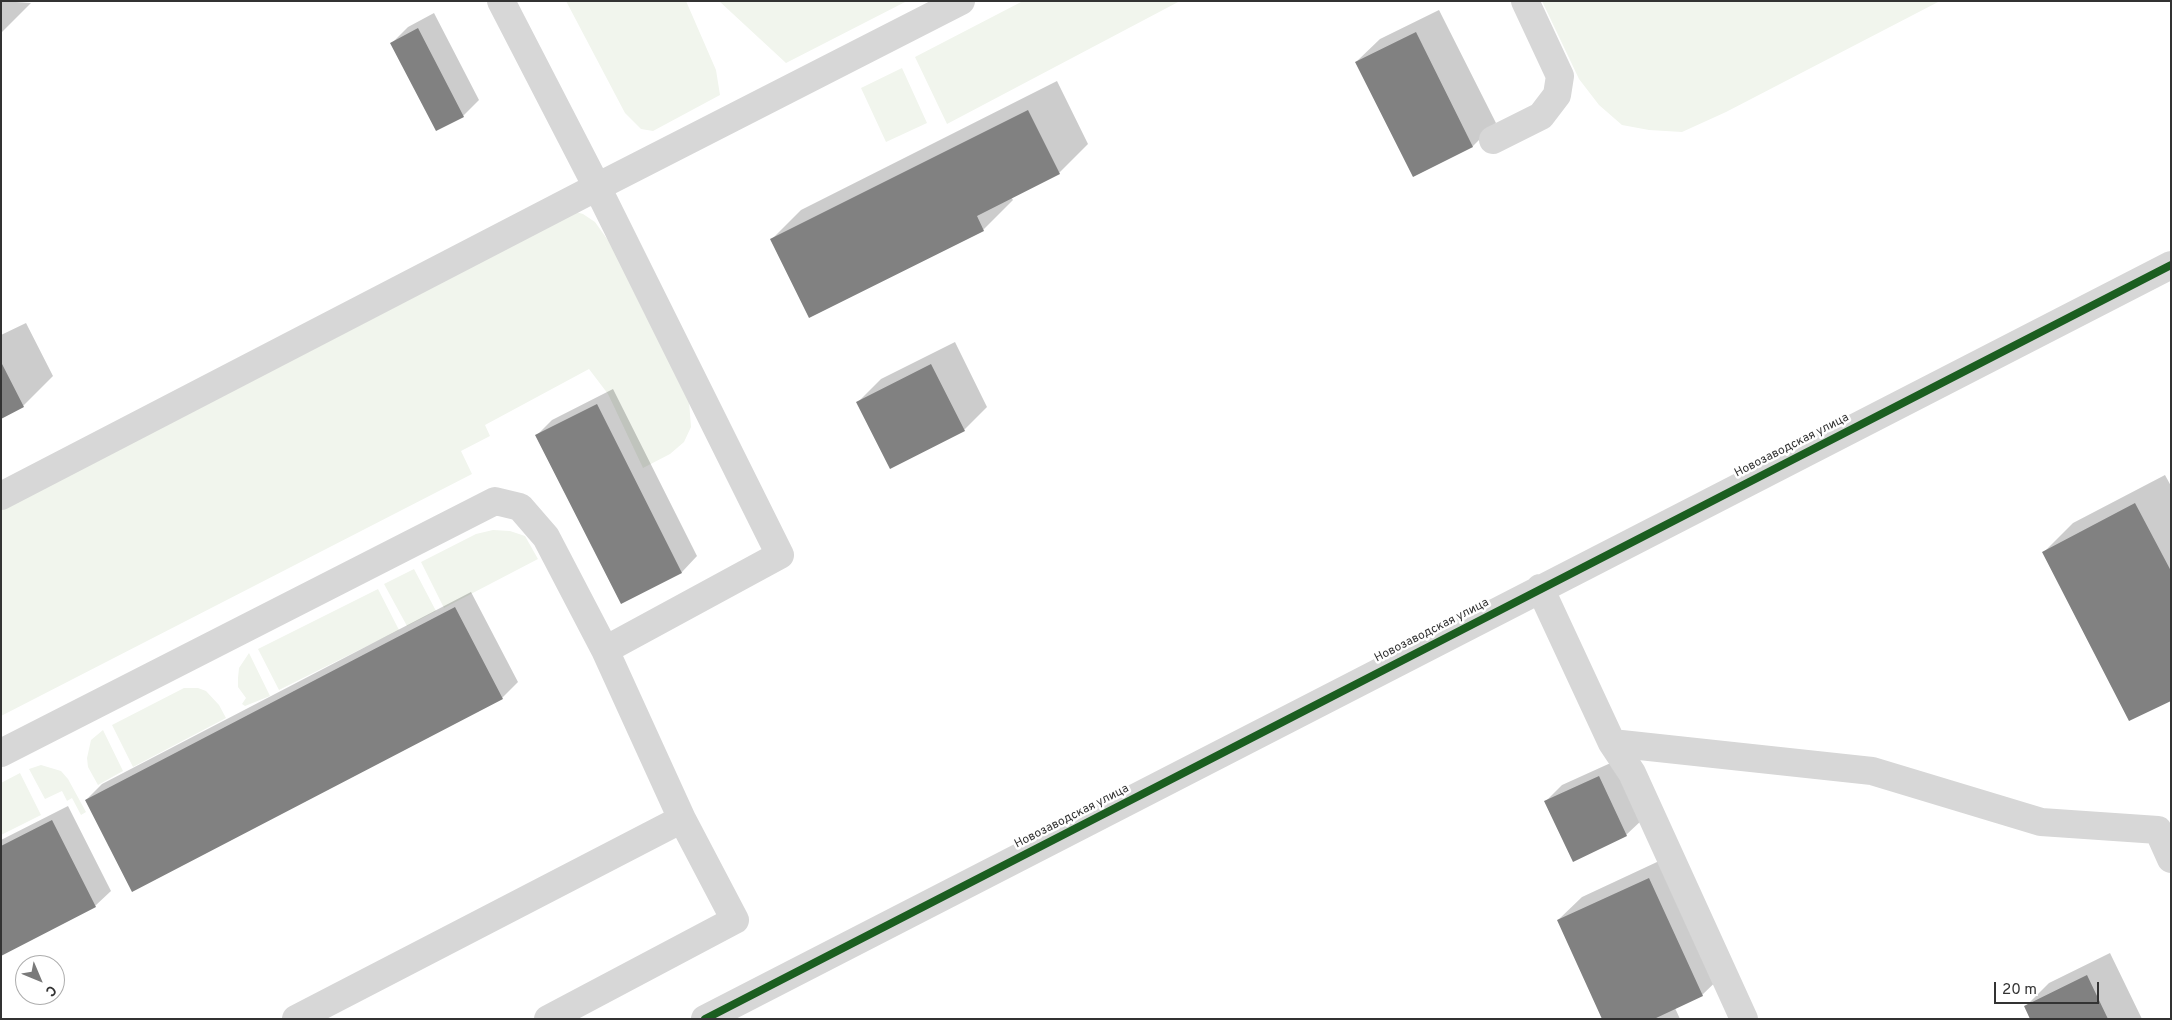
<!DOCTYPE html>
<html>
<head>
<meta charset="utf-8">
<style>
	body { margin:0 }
	#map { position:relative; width:2172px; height:1020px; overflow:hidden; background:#fff; font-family:Overpass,sans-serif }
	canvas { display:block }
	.frame { position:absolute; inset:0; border:2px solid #333; pointer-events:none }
	.north { position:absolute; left:15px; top:955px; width:50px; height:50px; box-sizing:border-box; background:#fff; border:1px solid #adadad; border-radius:50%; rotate:135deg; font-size:14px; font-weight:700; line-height:20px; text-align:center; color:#333 }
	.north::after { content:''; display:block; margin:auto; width:18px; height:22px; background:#7a7a7a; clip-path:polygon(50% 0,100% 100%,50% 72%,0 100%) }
	.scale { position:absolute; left:1994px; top:982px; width:105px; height:22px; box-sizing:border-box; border:2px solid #333; border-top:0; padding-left:6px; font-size:15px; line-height:18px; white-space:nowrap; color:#333; -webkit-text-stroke:4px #fff; paint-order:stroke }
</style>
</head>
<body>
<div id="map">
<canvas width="2172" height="1020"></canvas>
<div class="frame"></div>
<div class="north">С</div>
<div class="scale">20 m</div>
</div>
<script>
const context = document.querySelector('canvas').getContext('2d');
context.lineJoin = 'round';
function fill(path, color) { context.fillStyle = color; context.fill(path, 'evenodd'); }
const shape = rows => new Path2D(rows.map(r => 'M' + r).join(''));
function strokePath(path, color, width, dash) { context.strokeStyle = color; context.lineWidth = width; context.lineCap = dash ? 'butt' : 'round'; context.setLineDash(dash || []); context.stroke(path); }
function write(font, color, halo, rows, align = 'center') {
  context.font = font + ' Overpass,sans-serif'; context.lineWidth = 5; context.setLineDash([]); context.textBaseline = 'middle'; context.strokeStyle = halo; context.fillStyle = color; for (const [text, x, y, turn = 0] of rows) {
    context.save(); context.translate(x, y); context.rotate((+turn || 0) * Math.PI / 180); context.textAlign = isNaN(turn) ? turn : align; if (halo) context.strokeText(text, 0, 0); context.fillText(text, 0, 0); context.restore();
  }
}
const green = shape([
	[566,1,686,1,716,70,720,95,653,131,641,129,625,113],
	[719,1,907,1,786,63],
	[1023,1,1180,1,947,124,915,57],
	[1542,1,1940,1,1726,112,1682,132,1649,130,1622,125,1599,105,1579,79],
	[902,68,927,123,886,142,861,88],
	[569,210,583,214,595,222,610,243,689,401,691,427,684,442,670,454,643,468,608,394,589,369,485,425,490,436,461,451,472,474,1,716,1,497],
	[493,530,510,531,525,536,538,559,444,608,421,562,476,534],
	[414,569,436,611,407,626,384,584],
	[378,589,399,630,279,690,258,649],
	[249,653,270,696,245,706,242,704,246,698,238,687,238,678,239,668],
	[184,688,198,688,206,691,219,705,226,718,133,767,112,725],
	[103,730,123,771,98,785,88,767,87,758,91,740],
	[41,765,61,771,68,779,86,812,81,815,72,798,67,801,62,791,45,799,29,769],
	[20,773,41,815,1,835,1,783]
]);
const shadow = shape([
	[1,1,31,3,1,33],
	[1439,10,1496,123,1473,146,1414,176,1356,62,1380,39],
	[434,13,479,100,463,116,392,43,408,27],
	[1057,81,1088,144,1059,173,1011,197,1013,200,983,230,810,317,771,240,801,210],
	[26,323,53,376,23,406,1,417,1,335],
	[955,342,987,407,964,430,858,402,881,379],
	[613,389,697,556,682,572,621,602,536,436,552,420],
	[2165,475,2171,486,2171,699,2044,552,2073,523],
	[471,592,518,682,502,698,86,800,102,784],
	[1615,761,1642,820,1626,835,1546,801,1562,785],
	[68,806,111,891,95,906,1,954,1,840],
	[1672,855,1726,972,1702,995,1675,1008,1680,1019,1603,1019,1558,920,1582,897],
	[2110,953,2142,1019,2032,1019,2026,1006,2049,983]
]);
const building = shape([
	[418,28,464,117,436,131,390,43],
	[1416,32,1473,147,1413,177,1355,62],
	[1028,110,1060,174,977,216,984,231,809,318,770,239],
	[1,362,24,407,1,419],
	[931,364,965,431,890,469,856,402],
	[597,404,682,573,621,604,535,435],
	[2135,503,2171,571,2171,701,2129,721,2042,552],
	[455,607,503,699,132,892,85,800],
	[1599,776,1627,836,1573,862,1544,801],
	[52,820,96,907,1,956,1,846],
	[1649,878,1703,996,1654,1019,1602,1019,1557,920],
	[2087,975,2108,1019,2030,1019,2024,1006]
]);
const minor = shape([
	[1493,140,1541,116,1557,95,1560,76,1525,1],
	[1,496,597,187,961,1],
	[1540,588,1612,743,1872,771,2041,822,2158,830,2171,859],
	[1612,743,1632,773,1744,1019],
	[1,753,495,501,520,507,546,537,605,650],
	[296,1019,682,819,605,650,780,555,597,187,501,1],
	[548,1019,735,920,682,819],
	[705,1019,2171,265]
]);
const cycleway = shape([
	[705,1019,2171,265]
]);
const streetNames = [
	["Новозаводская улица",1792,446,-27],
	["Новозаводская улица",1432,631,-27],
	["Новозаводская улица",1072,817,-27]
];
fill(green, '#f1f5ed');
fill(shadow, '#0003');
fill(building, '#818181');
strokePath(minor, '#d7d7d7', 28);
strokePath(cycleway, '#1b5e20', 8);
write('12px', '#333', '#fff', streetNames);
</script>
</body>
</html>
